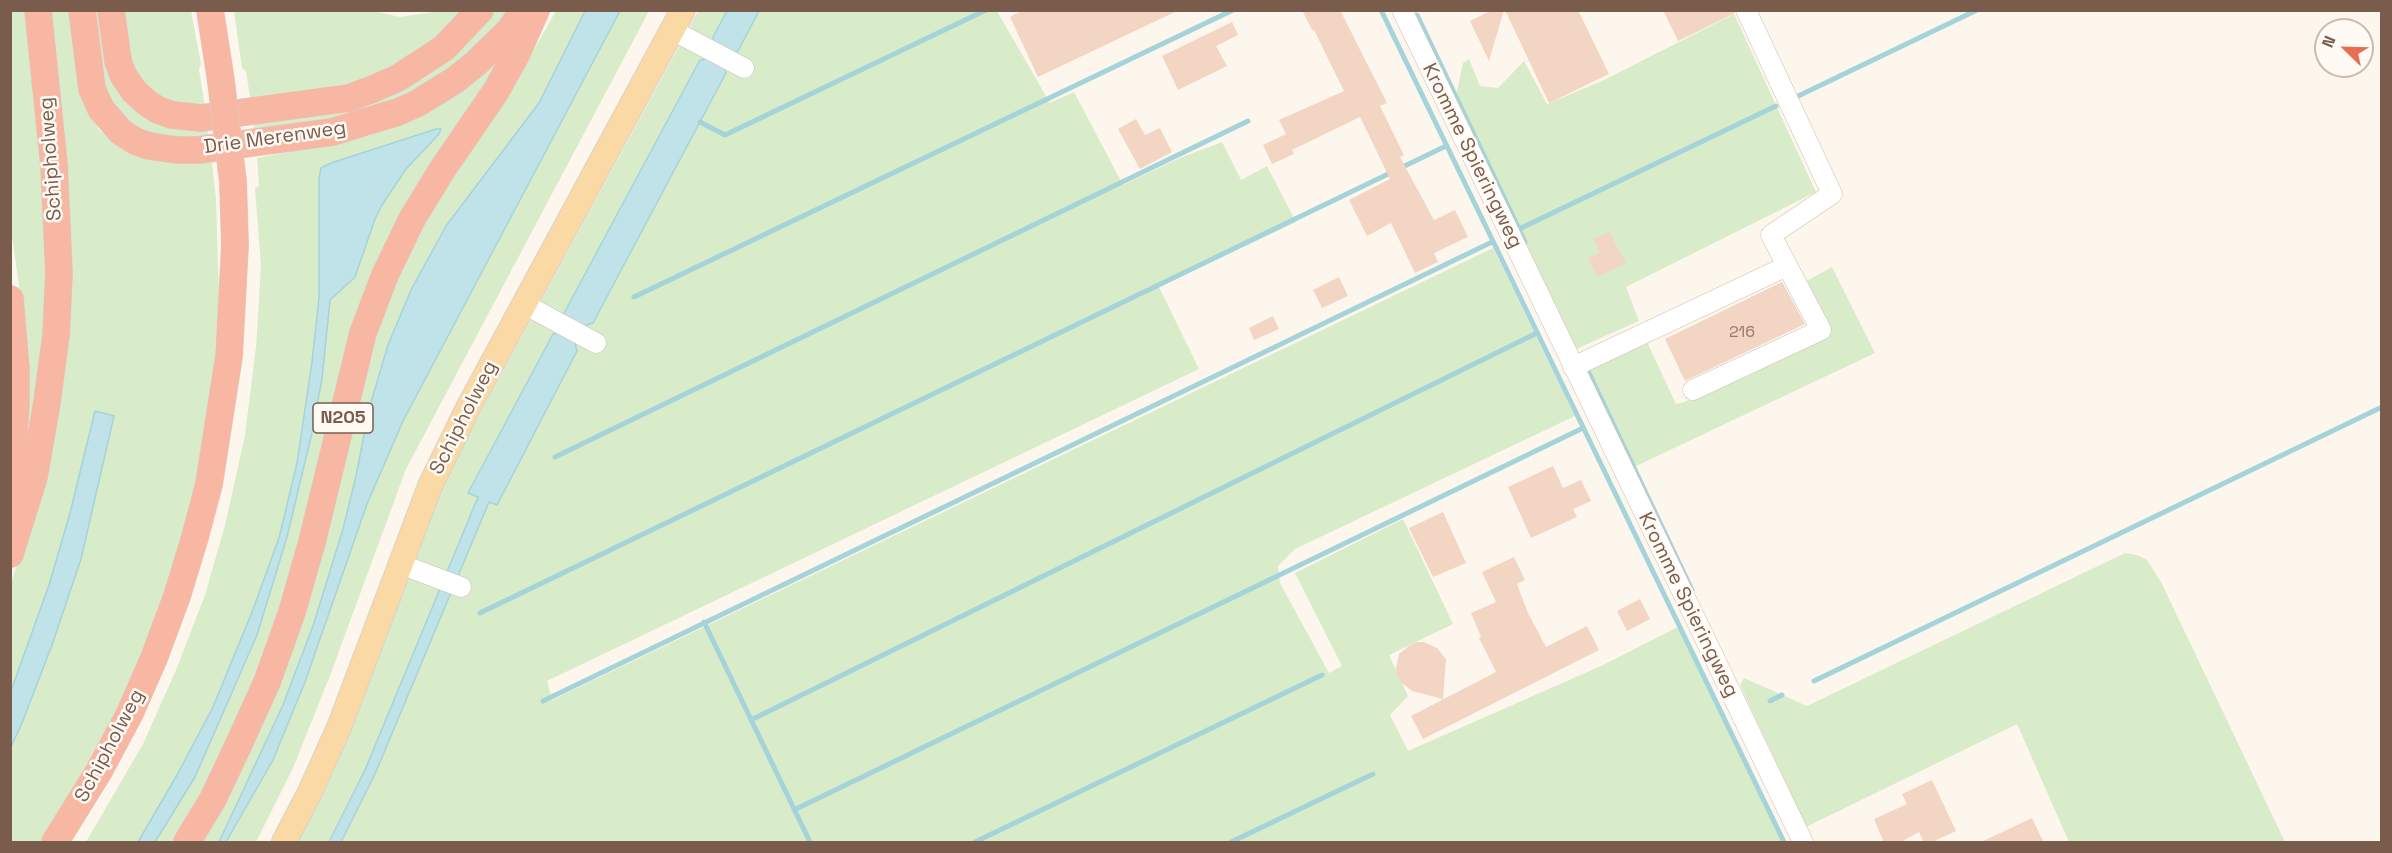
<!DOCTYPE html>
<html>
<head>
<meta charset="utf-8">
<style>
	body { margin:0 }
	#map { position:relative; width:2392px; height:853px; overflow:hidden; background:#fdf6ec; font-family:"Space Grotesk",sans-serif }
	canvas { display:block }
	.frame { position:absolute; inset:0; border:12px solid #7a5c4d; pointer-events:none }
	.north { position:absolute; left:2314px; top:18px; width:60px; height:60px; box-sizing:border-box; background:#fffaf3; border:2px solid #cabbb1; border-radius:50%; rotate:293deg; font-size:16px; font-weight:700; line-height:24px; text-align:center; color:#7a5c4d }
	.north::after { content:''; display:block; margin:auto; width:21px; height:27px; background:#e76f51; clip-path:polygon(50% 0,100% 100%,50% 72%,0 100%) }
</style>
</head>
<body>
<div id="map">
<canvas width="2392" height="853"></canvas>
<div class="frame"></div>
<div class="north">N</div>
</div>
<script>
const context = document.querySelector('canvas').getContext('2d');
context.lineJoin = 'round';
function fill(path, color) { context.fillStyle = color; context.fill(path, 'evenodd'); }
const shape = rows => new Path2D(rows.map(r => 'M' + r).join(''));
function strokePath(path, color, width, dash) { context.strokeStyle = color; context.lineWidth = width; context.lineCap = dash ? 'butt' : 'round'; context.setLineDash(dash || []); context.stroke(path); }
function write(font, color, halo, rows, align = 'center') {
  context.font = font + ' "Space Grotesk",sans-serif'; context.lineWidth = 5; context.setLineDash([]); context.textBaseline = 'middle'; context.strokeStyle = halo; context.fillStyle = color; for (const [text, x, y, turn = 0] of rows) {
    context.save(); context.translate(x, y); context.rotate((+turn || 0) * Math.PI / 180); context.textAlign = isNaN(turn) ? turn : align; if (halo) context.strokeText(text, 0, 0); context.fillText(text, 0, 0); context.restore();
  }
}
const green = shape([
	[369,10,400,17,440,11,470,11,413,60,342,92,251,104,246,71,242,68,234,11],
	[759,10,997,11,1050,103,1074,92,1123,185,1180,158,1222,142,1241,180,1267,166,1296,222,1159,287,1199,369,547,681,552,700,1493,248,1575,416,1295,549,1278,566,1280,583,1329,673,1342,666,1295,573,1403,519,1453,624,1389,655,1408,696,1390,715,1408,751,1601,666,1678,627,1782,842,341,842,375,774,489,502,496,505,574,339,581,327,593,323,726,73,723,65,729,54,738,51],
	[10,11,25,11,39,132,47,242,44,332,24,473,25,328,10,222],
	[43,11,72,11,86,107,99,130,128,153,163,161,193,164,212,162,216,199,219,297,211,411,186,531,155,618,118,712,42,842,11,842,11,584,26,535,59,392],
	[91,11,104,11,111,73,207,124,209,139,176,142,138,130,107,100],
	[116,11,191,11,201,64,199,69,205,108,169,105,133,79],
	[485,11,509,11,489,36,427,86,365,113,254,133,253,118,376,96],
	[556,11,585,11,539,103,446,226,411,290,388,345,369,409,356,476,343,529,313,626,283,705,221,838,219,842,198,842,314,581,377,331,398,278,425,223,529,58],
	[620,11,649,11,406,469,331,673,293,768,256,842,226,842,273,760,305,682,367,504,403,421],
	[698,11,727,11,713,36,715,47,709,58,700,60,564,312,566,320,560,332,553,334,468,492,478,497,365,770,329,842,297,842,320,800,353,726,436,502,458,454],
	[1734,14,1816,192,1626,287,1639,321,1576,349,1456,96,1463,63,1469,59,1480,86,1498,88,1524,61,1547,104,1604,80],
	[503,53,405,215,275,633,181,842,155,842,195,777,257,635,301,482,312,433,322,379,330,300,355,277,375,219,382,205,406,169,439,134,441,130,436,129,375,148,321,168,319,179,319,298,312,362,297,463,279,538,252,612,213,707,177,775,142,837,138,842,86,842,143,744,176,670,205,595,225,525,245,435,256,347,261,265,255,189,259,186,257,158,368,136,423,115],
	[1832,267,1875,353,1634,467,1588,371,1647,342,1676,404,1684,402,1828,332,1803,283],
	[2125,553,2137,555,2147,560,2161,582,2285,842,2069,842,2017,724,1806,827,1740,685,1744,678,1807,706]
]);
const water = shape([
	[585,11,620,11,403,421,367,504,305,682,273,760,226,842,219,842,283,705,313,626,343,529,356,476,369,409,388,345,411,290,446,226,539,103,585,11],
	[727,11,759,11,738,51,728,54,723,65,726,73,593,323,581,327,574,339,577,351,497,505,489,502,375,774,341,842,329,842,365,770,478,497,468,493,553,334,560,332,566,320,564,313,700,60,709,58,715,47,713,37,727,11],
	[436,129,441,129,439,134,406,169,382,205,375,219,355,277,330,300,322,379,312,433,287,537,257,635,195,777,155,842,138,842,177,775,213,707,252,612,279,538,297,463,312,362,319,298,319,179,321,168,331,163,436,129],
	[95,411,114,416,81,559,52,645,22,723,11,747,11,691,49,585,70,513,95,411]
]);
const stream = shape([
	[1381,10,1784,842],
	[1417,15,1519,229],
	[1792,99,1977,10],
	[700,122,725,135,986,10],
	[1525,242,1519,229,1776,106],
	[634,297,1233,10],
	[1588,371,1692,590],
	[555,457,1248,121],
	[480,613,1446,146],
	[704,622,810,842],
	[1814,681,2382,407],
	[543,701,1492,242],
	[1770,701,1782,695],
	[751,720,1537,333],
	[794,810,1583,428],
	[975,842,1322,675],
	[1231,842,1373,774]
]);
const building = shape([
	[1023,10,1179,10,1038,77,1010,17],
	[1302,10,1340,10,1387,103,1380,106,1404,155,1400,157,1434,220,1455,210,1468,237,1434,253,1438,262,1415,273,1391,223,1367,236,1349,200,1390,179,1360,117,1292,150,1294,154,1272,164,1263,145,1286,134,1279,120,1344,91,1314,30,1312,30],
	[1492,10,1504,10,1489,61,1470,21],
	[1505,10,1578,10,1609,74,1549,103],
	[1663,10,1734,10,1735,13,1678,41],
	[1232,22,1238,35,1216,46,1227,66,1178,90,1162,56],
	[1136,119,1145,135,1160,128,1172,152,1140,169,1118,129],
	[1609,232,1626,263,1597,277,1588,258,1600,253,1594,239],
	[1339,277,1348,296,1322,308,1313,290],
	[1782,282,1805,324,1685,381,1665,339],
	[1273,316,1279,329,1254,340,1249,328],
	[1553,466,1563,488,1581,480,1591,501,1573,509,1577,517,1531,538,1508,487],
	[1443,512,1466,563,1433,577,1409,528],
	[1514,557,1525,580,1517,584,1528,613,1546,647,1587,626,1599,650,1423,739,1411,716,1496,672,1479,638,1481,637,1471,613,1496,602,1482,572],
	[1640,599,1650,619,1627,631,1617,611],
	[1417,642,1424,642,1437,648,1446,659,1443,699,1412,691,1401,682,1397,675,1396,668,1399,654,1410,645],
	[1932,780,1956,831,1930,843,1924,843,1919,832,1899,843,1884,843,1874,819,1907,804,1902,794],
	[2032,818,2044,843,1979,843]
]);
const minor = shape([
	[1402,10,1803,842],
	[672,30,744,68],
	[524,304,596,343],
	[1573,367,1787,266],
	[1693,390,1821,330,1771,235,1832,194,1746,10],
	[400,564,461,587]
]);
const major = shape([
	[284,842,310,792,340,725,430,486,468,408,683,10]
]);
const highway = shape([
	[82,10,92,89,101,109,121,132,135,141,149,146,177,150,198,150,332,132,398,112,418,103,455,80,475,64,509,31,524,10],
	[111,10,118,61,123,75,134,91,147,103,158,110,172,115,201,118,349,98,373,89,398,78,444,48,480,10],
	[210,10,221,81],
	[10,299,16,370,16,402,10,489],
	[10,554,34,477,47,402,56,335,59,273,54,165,38,10],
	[55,842,99,771,130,713,154,658,177,596,195,537,209,484,229,356,235,245,233,182],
	[187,842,213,799,238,746,267,682,292,612,312,542,363,333,385,275,412,219,442,170,496,91,516,55,536,10]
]);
const highwayBridge = shape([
	[221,81,233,182]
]);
const numberNames = [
	["216",1742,333]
];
const shields = [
	[343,418,60]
];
const shieldNames = [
	["N205",343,418]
];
const streetNames = [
	["Drie Merenweg",275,138,-8],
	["Kromme Spieringweg",1472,156,64],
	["Schipholweg",51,159,-94],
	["Schipholweg",464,418,-63],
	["Kromme Spieringweg",1688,605,64],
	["Schipholweg",110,746,-62]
];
fill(green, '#d8ecc9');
fill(water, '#bfe3e8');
strokePath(water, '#a5d3da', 1.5);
strokePath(stream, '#a5d3da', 5);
fill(building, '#f3d5c3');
strokePath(minor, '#d1beb0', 21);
strokePath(major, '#dad1cd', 26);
strokePath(highway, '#dad1cd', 28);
strokePath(minor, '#fff', 20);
strokePath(major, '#fbd9a5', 24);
strokePath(highway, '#f7b7a3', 27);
strokePath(highwayBridge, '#dad1cd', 28, []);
strokePath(highwayBridge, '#f7b7a3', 27);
write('16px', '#987a6a', null, numberNames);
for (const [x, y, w] of shields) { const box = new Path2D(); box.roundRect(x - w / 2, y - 15, w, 30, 4.5); context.fillStyle = '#fffaf3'; context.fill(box); strokePath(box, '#7a5c4d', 1.5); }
write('bold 18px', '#7a5c4d', null, shieldNames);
write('20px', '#7a5c4d', '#fffaf3', streetNames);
</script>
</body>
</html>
